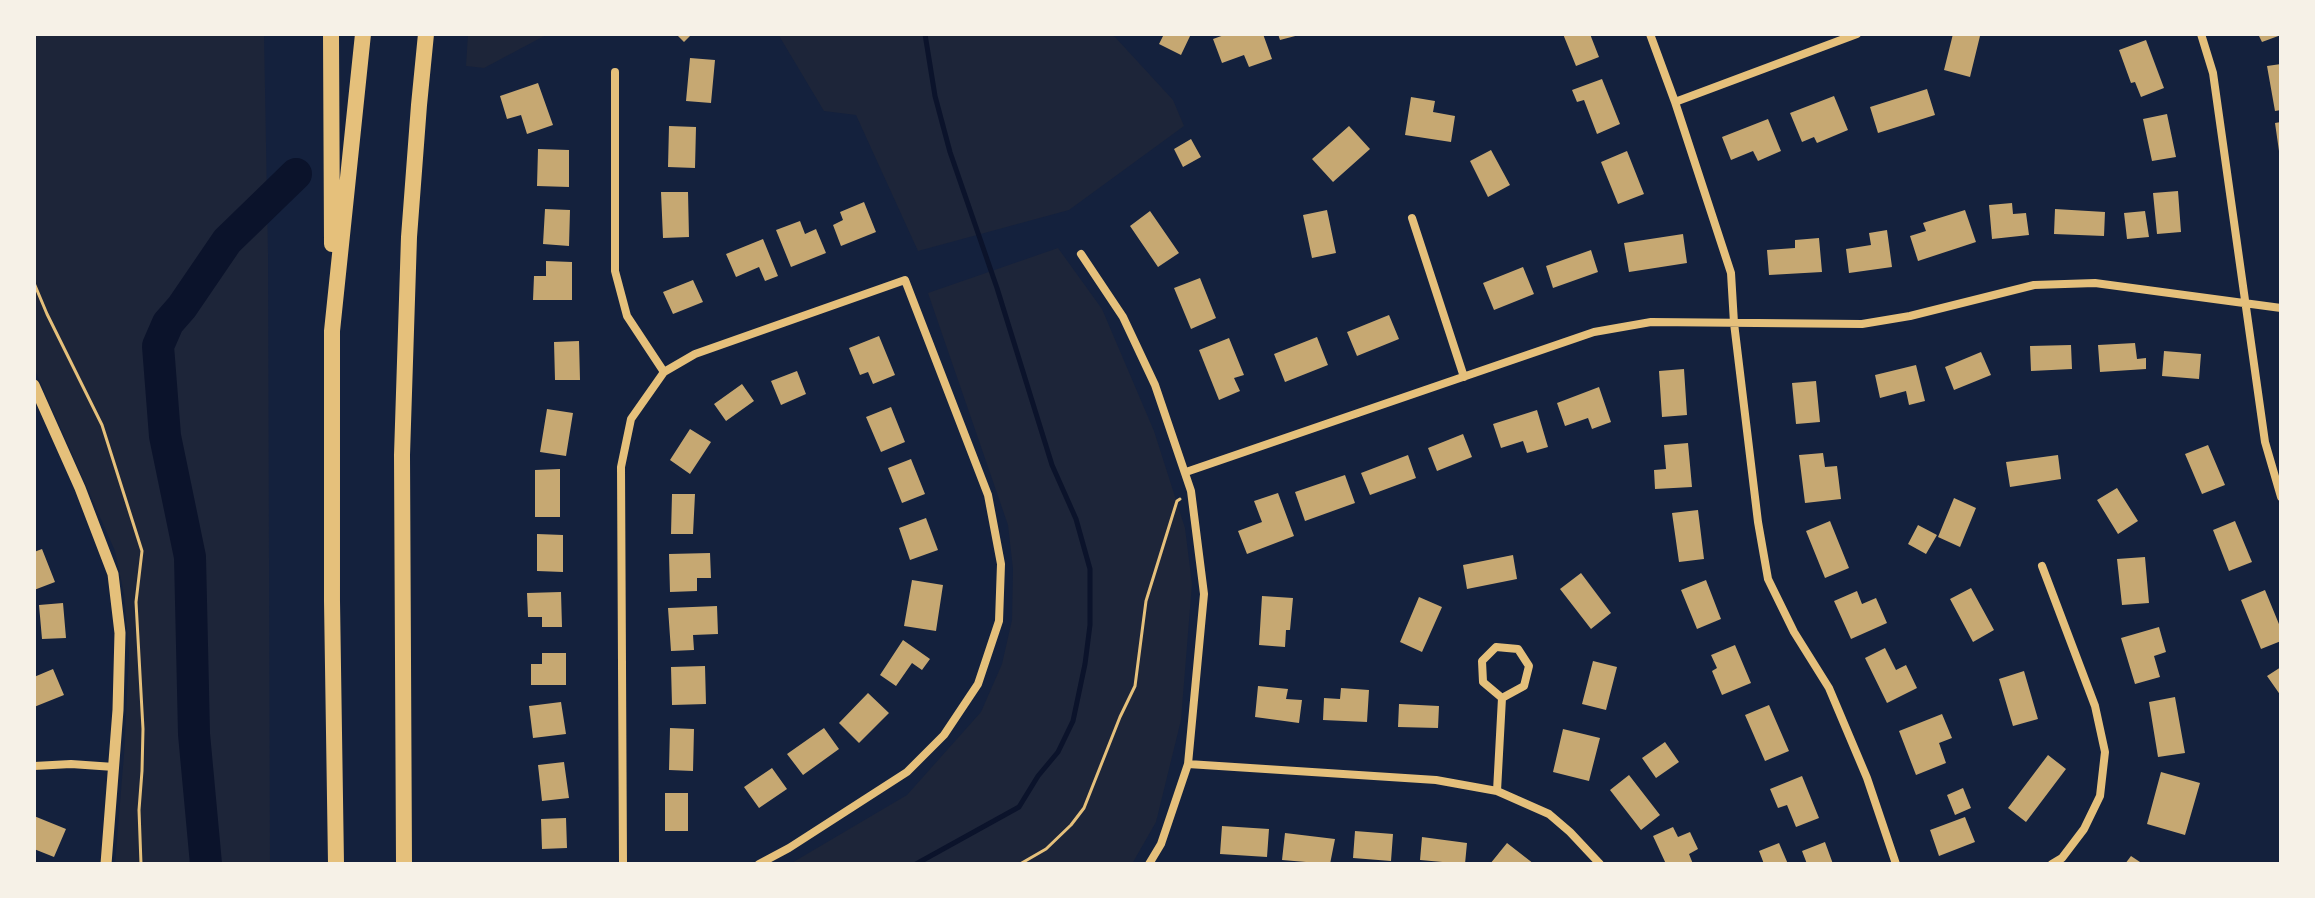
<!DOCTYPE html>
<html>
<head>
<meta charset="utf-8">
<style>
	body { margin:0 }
	#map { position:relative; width:2315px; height:898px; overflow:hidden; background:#14213d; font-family:"Titillium Web",sans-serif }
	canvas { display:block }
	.frame { position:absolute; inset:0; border:36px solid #f6f1e7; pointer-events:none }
</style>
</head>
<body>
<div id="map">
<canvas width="2315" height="898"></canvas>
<div class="frame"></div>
</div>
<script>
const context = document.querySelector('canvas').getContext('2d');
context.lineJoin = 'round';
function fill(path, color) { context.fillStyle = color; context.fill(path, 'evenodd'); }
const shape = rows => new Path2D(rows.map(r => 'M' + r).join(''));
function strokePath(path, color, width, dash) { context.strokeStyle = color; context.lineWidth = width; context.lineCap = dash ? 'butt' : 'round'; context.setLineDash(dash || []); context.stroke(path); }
const green = shape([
	[34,34,264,34,268,253,270,864,115,864,124,754,129,654,124,594,115,551,34,368],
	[468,34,548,34,484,68,466,66],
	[778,34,1109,34,1115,37,1173,100,1184,126,1069,210,918,251,856,115,824,111],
	[1058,248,1102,309,1154,431,1185,528,1192,584,1181,720,1156,822,1132,864,790,864,907,795,981,712,1002,664,1012,620,1013,569,1008,525,928,293]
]);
const stream = shape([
	[916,864,1019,807,1038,776,1058,752,1073,721,1085,664,1090,625,1090,569,1076,519,1052,465,997,288,950,152,935,96,925,34]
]);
const river = shape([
	[206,864,194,734,190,557,165,436,158,346,168,323,182,307,227,241,296,174]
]);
const building = shape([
	[676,34,692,34,684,42],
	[1164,34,1191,34,1181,55,1159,44],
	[1227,34,1263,34,1272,59,1249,67,1244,55,1222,63,1213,39],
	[1278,34,1299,34,1299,35,1280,40],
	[1563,34,1590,34,1599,57,1576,66],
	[1953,34,1980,36,1970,77,1944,70],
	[2258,34,2281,34,2281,35,2262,42],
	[2146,40,2164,88,2141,97,2135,82,2131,83,2119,50],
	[690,58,715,60,711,103,686,101],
	[2281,64,2281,110,2275,111,2267,66],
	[1602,79,1620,124,1597,134,1584,100,1577,102,1572,90],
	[538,83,553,125,527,134,521,115,507,119,500,96],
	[1927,89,1935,115,1878,133,1870,107],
	[1834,96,1848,130,1817,143,1814,137,1802,142,1790,113],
	[1411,97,1435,101,1433,112,1455,116,1451,142,1405,135],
	[2167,114,2176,157,2152,161,2143,119],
	[1768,119,1781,151,1758,161,1753,151,1731,160,1722,137],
	[2281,122,2281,151,2279,151,2275,123],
	[669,126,696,127,695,168,668,167],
	[1349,126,1370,149,1333,182,1312,159],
	[1191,139,1201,157,1183,167,1174,149],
	[538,149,569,150,569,187,537,186],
	[1491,150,1510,185,1488,197,1470,161],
	[1627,151,1644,194,1618,204,1601,162],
	[2178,191,2181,232,2157,234,2153,193],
	[661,192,688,192,689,237,663,238],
	[864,202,876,232,841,246,833,225,843,220,840,212],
	[2012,203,2013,214,2026,213,2029,235,1992,239,1989,205],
	[545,209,570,210,569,246,543,244],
	[2055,209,2105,212,2104,236,2054,234],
	[1327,210,1336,253,1312,258,1303,215],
	[1965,210,1976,242,1918,261,1910,236,1926,231,1923,223],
	[1150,211,1179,253,1158,267,1130,226],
	[2145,211,2149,237,2127,239,2124,213],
	[800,221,805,234,816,229,826,253,791,267,776,230],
	[1887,230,1892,267,1849,273,1846,249,1871,245,1869,233],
	[1683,234,1687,263,1629,272,1624,243],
	[1819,238,1822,272,1769,275,1767,250,1795,248,1795,240],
	[763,239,778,276,765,281,759,267,736,277,726,254],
	[1591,250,1598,272,1553,288,1546,266],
	[546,261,572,262,572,300,533,300,534,276,546,276],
	[1523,267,1534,294,1494,310,1483,283],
	[1200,278,1216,318,1191,329,1174,288],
	[693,280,703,302,673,314,663,292],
	[1389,315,1399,339,1357,356,1347,332],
	[879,336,895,375,873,384,868,372,860,375,849,348],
	[1317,337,1328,365,1285,382,1274,354],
	[1229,338,1244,375,1234,378,1240,391,1219,400,1199,350],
	[579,341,580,380,555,380,554,342],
	[2135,343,2137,359,2146,358,2146,369,2100,372,2098,345],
	[2071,345,2072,369,2031,371,2030,346],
	[2164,351,2201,354,2199,379,2162,376],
	[1981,352,1991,375,1954,390,1945,367],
	[1916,365,1925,401,1909,405,1906,391,1880,398,1875,375],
	[1684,369,1687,415,1662,417,1659,371],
	[797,371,806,394,781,405,771,381],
	[1816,381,1820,422,1796,424,1792,383],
	[742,384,754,401,726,421,714,404],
	[1599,387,1611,422,1592,429,1588,418,1565,426,1557,403],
	[891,407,905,442,881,452,866,417],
	[547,409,573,413,566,456,540,452],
	[1537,410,1548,447,1527,453,1523,441,1501,448,1493,424],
	[690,429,711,442,690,474,670,460],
	[1463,434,1472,457,1437,471,1428,448],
	[1688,443,1692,487,1655,489,1654,470,1666,469,1664,445],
	[2208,445,2225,485,2202,494,2185,454],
	[1823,453,1825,467,1837,466,1841,499,1805,503,1799,455],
	[1408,455,1416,478,1370,495,1361,473],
	[2058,455,2061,479,2010,487,2006,462],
	[911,459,925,494,902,503,888,468],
	[560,469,560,517,535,517,535,470],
	[1345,475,1355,503,1305,521,1295,492],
	[2117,488,2138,521,2118,534,2097,500],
	[1278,493,1294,536,1247,554,1238,531,1262,522,1254,501],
	[672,494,695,494,693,534,671,534],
	[1954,498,1976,508,1960,547,1938,537],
	[1698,510,1704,559,1679,562,1672,513],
	[926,518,938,550,910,560,899,528],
	[1830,521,1849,568,1825,578,1806,531],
	[2235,521,2252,562,2229,571,2213,530],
	[1918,525,1937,535,1926,554,1908,544],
	[537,534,563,535,563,572,537,571],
	[42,549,55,582,34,590,34,552],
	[710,553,711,578,697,578,697,591,670,592,669,554],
	[1513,555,1517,579,1467,589,1463,565],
	[2145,557,2149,603,2122,605,2117,559],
	[1581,573,1611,613,1591,629,1560,589],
	[912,580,943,585,936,631,904,626],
	[1706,580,1721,619,1697,629,1681,590],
	[1971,588,1994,630,1973,642,1950,599],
	[2265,590,2281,629,2281,641,2261,649,2241,600],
	[1857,591,1862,604,1876,598,1887,623,1851,639,1834,601],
	[561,592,562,627,542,627,542,617,528,617,527,593],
	[1262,596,1293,598,1290,630,1286,630,1285,647,1259,645],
	[1419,597,1442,607,1422,652,1400,642],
	[63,603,66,638,42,639,39,605],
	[717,606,718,634,693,635,694,650,671,651,668,608],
	[2159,627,2166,652,2154,656,2160,677,2135,684,2121,638],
	[903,640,930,659,922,670,912,663,896,686,880,675],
	[1735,645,1751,683,1722,695,1712,671,1717,668,1711,655],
	[1885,648,1896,670,1906,665,1917,688,1887,703,1865,658],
	[542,653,566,653,566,685,531,685,531,664,542,664],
	[1593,661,1617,667,1606,710,1582,704],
	[705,666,706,704,672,705,671,667],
	[2281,667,2281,696,2267,676],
	[53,669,64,695,34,707,34,677],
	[2024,671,2038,719,2013,726,1999,679],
	[1258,686,1288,689,1286,699,1302,700,1299,723,1255,717],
	[1341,688,1369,690,1367,722,1323,720,1324,698,1340,699],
	[868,693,889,713,859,743,839,723],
	[2175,697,2185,753,2158,757,2149,702],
	[561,702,566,734,533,738,529,706],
	[1399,704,1439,706,1438,728,1398,727],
	[1769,705,1789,751,1765,761,1745,715],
	[1942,714,1952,738,1939,743,1946,763,1916,775,1899,731],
	[670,728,694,729,693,771,669,770],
	[824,728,839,749,803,775,787,754],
	[1563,729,1600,738,1589,781,1553,772],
	[1665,742,1679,762,1656,778,1642,758],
	[2048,755,2066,769,2026,822,2008,808],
	[564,762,569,798,542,801,538,765],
	[772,768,787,789,759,808,744,787],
	[2161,772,2200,783,2185,835,2147,824],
	[1629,775,1660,815,1641,830,1610,790],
	[1802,776,1819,818,1796,827,1787,805,1778,808,1770,789],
	[1963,788,1971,808,1955,815,1947,795],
	[665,793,688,793,688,831,665,831],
	[34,816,66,829,54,857,34,849],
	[1965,817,1975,842,1939,856,1930,830],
	[566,818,567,848,542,849,541,819],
	[1222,826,1269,829,1267,857,1220,854],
	[1673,827,1678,837,1690,832,1698,849,1689,854,1693,864,1666,864,1653,836],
	[1355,831,1393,834,1391,861,1353,858],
	[1285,833,1335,839,1330,864,1282,860],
	[1422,837,1467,843,1465,864,1420,860],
	[1825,842,1833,864,1807,864,1802,851],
	[1507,843,1534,864,1490,864],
	[1779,843,1788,864,1764,864,1759,851],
	[2131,856,2143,864,2125,864]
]);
const path = shape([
	[34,283,47,314,102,425,142,551,136,602,143,729,142,771,139,810,141,864],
	[1020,864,1046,849,1071,825,1084,808,1120,717,1135,686,1146,601,1177,501,1180,499]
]);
const minor = shape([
	[1650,34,1675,102,1731,273,1734,323,1758,522,1768,579,1794,632,1829,688,1867,778,1896,864],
	[2201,34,2213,73,2265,442,2281,497],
	[615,72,615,271,627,316,664,372],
	[1675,102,1857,34],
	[1412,218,1464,377],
	[1081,254,1123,317,1155,385,1191,491,1204,594,1188,764,1161,844,1149,864],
	[1186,472,1594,332,1651,322,1862,324,1910,316,2034,285,2095,283,2281,308],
	[2042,566,2095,706,2105,752,2100,796,2084,829,2062,858,2052,864],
	[1188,764,1436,780,1497,791,1549,814,1570,832,1600,864],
	[34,766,71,764,114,767],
	[1497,791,1502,698,1483,682,1482,661,1496,647,1518,649,1529,666,1524,686,1502,698],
	[623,864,621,467,631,419,664,372,695,354,905,280,988,495,1001,564,999,621,978,684,944,735,907,772,789,848,759,864]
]);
const tertiary = shape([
	[34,385,80,488,113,574,120,633,118,710,106,864]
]);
const motorway = shape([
	[331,34,332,244],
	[336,864,332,601,332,331,363,34],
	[404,864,402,455,409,237,419,105,426,34]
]);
fill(green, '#1d2539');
strokePath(stream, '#0b132b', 5);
strokePath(river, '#0b132b', 32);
fill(building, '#c6a872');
strokePath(path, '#e5c07b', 3);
strokePath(minor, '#e5c07b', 8);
strokePath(tertiary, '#e5c07b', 11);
strokePath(motorway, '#e5c07b', 16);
</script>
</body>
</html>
